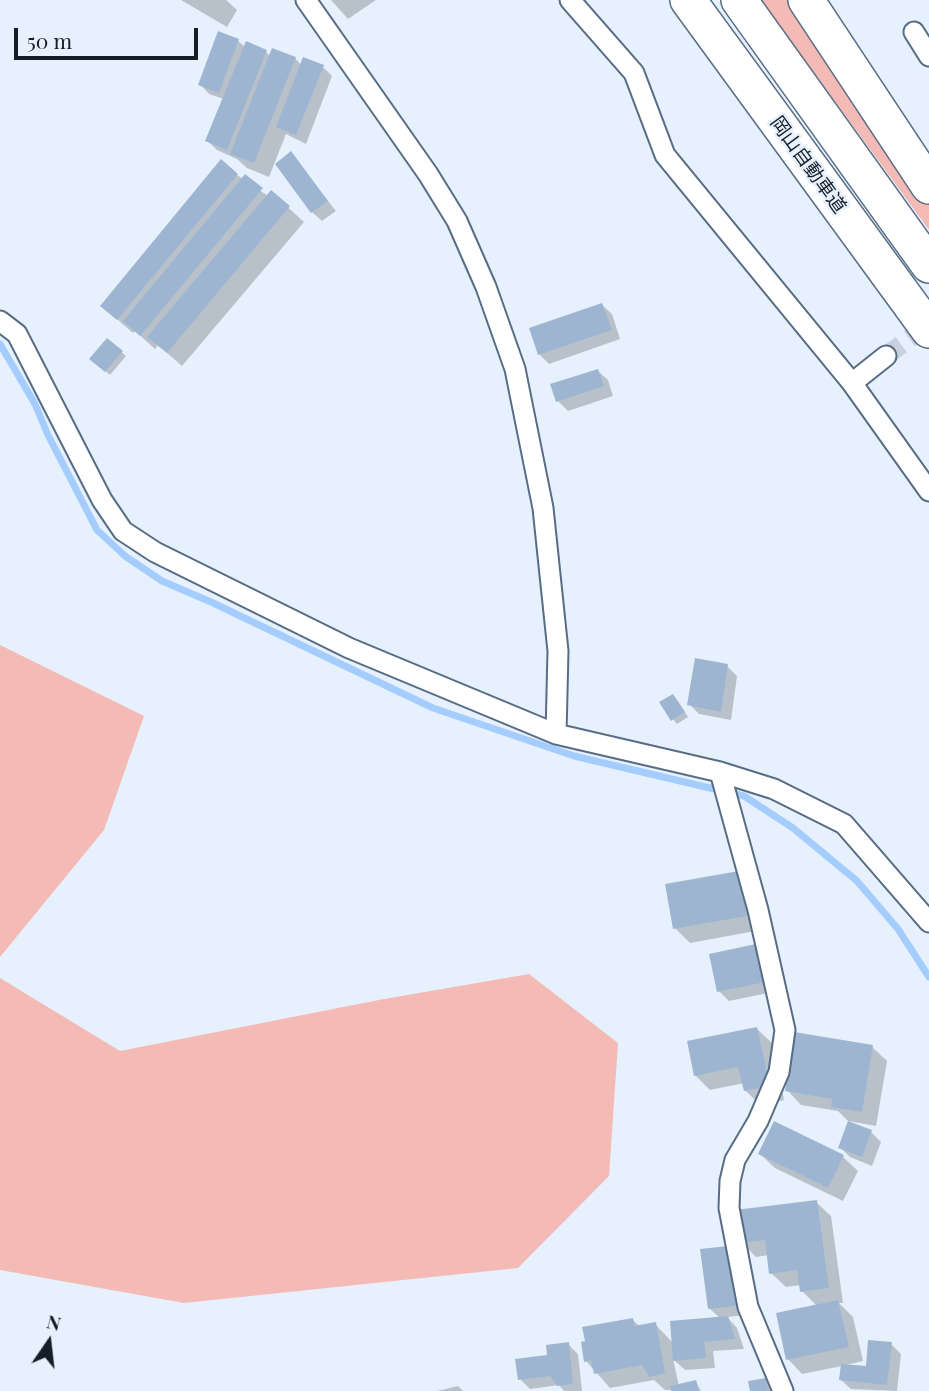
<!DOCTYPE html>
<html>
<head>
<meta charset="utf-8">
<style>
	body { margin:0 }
	#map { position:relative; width:929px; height:1391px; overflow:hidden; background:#e7f1fd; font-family:"Playfair Display",serif }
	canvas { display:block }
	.north { position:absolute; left:14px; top:1307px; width:70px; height:70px; -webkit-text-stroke:5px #e7f1fd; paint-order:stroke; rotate:14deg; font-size:19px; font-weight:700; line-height:28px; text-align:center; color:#151e28 }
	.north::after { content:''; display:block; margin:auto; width:24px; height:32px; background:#151e28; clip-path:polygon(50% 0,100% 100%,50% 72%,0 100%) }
	.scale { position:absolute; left:14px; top:28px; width:184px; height:32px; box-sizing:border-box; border:4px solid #151e28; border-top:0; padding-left:9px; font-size:21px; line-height:24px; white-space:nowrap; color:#151e28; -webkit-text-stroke:5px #e7f1fd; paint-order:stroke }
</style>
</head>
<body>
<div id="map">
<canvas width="929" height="1391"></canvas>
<div class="north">N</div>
<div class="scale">50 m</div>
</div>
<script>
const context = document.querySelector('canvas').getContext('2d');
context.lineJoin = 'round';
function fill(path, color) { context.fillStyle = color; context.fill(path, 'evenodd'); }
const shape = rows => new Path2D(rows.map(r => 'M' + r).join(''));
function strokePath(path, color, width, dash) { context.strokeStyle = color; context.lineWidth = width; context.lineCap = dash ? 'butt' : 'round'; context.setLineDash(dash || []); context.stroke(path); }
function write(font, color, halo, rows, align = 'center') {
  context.font = font + ' "Playfair Display","Noto Sans JP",serif'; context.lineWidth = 5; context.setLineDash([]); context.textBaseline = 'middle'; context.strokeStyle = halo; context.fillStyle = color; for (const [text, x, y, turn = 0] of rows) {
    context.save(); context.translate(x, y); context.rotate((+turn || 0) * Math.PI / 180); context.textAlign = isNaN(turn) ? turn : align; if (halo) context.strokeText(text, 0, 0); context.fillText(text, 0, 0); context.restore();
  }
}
const green = shape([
	[761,0,790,0,929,202,929,230],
	[0,645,144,716,104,830,0,957],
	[529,974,618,1043,609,1176,518,1268,184,1303,0,1270,0,978,120,1051,384,999]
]);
const shadow = shape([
	[181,0,226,0,237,10,227,27],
	[331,0,376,0,348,19],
	[238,41,245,47,266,52,270,56,295,58,302,66,323,67,332,76,306,144,286,134,269,177,247,168,237,159,217,150,207,140,224,99,209,94,200,84],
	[291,154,336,211,322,221,312,212],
	[237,175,268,196,271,192,304,222,182,366,158,345,155,349,135,331,133,333,102,306],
	[602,305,612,314,620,339,549,364,539,354],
	[121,352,126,356,110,375,96,363],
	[598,371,608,380,613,396,568,411,558,401],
	[727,666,737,676,731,720,699,714,689,704],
	[677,700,688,717,677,724,673,719],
	[667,885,753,887,761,930,690,943,675,928],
	[756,946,773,992,729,1001,719,991],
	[757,1029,772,1043,784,1100,760,1105,745,1090,744,1083,710,1090,695,1075],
	[872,1047,887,1061,876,1126,848,1121,838,1111,801,1105,787,1090],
	[871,1132,881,1142,872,1166,850,1157,840,1147],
	[760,1154,843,1157,858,1171,843,1201,775,1168],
	[816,1202,831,1216,843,1303,839,1303,853,1317,863,1361,846,1365,867,1368,891,1344,901,1354,897,1391,851,1389,841,1380,842,1366,802,1374,788,1359,817,1306,802,1291,801,1285,786,1287,771,1273,769,1255,756,1257,741,1242],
	[727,1247,745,1315,727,1317,737,1328,744,1349,713,1351,715,1368,685,1370,673,1359,679,1386,696,1382,701,1391,665,1390,654,1380,610,1388,586,1361,632,1319,640,1327,655,1324,673,1343,720,1318,710,1309],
	[568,1344,578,1354,582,1391,564,1391,559,1385,530,1389,520,1379],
	[765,1379,775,1391,752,1391],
	[458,1386,463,1391,437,1391]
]);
const stream = shape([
	[0,344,35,404,48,435,97,530,125,556,162,581,211,602,433,708,574,756,744,796,793,828,857,881,898,929,929,977]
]);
const building = shape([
	[218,31,239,39,219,93,198,85],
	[246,41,267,50,227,150,205,141],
	[272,48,296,57,254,163,230,154],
	[303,57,324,65,296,135,276,127],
	[291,151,328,201,311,213,275,164],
	[221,159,238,174,117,320,100,306],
	[245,174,263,188,140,336,123,321],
	[271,190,290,206,167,353,147,337],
	[602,303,612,330,538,355,529,328],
	[107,338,123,351,105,372,89,359],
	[598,369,604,386,556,402,550,384],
	[695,658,728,664,721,712,687,705],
	[673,694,685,712,671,721,659,702],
	[739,871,747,916,673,929,665,884],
	[756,944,765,982,717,992,709,954],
	[757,1027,770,1086,744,1091,738,1067,694,1076,687,1041],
	[794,1032,873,1045,862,1112,831,1107,832,1099,785,1091],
	[774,1121,844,1155,828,1188,758,1154],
	[848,1121,872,1130,862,1157,838,1148],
	[817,1200,829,1288,800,1292,797,1270,769,1274,765,1240,740,1243,735,1210],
	[728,1246,736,1306,708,1309,700,1249],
	[838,1300,849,1347,786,1360,776,1313],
	[728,1316,735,1339,704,1342,706,1358,673,1361,670,1321],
	[633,1318,634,1326,656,1322,665,1373,649,1377,642,1365,594,1374,591,1360,584,1362,581,1342,585,1341,582,1327],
	[868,1340,892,1342,887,1385,839,1380,841,1364,866,1366],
	[569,1342,573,1384,557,1386,550,1376,518,1380,515,1359,547,1355,546,1345],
	[766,1378,768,1391,750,1391,748,1381],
	[696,1380,699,1391,671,1391,670,1386]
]);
const minorTunnel = shape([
	[886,356,929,324]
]);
const minor = shape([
	[306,0,428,174,457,221,486,287,515,369,543,508,558,651,556,734],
	[570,0,634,73,665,155,852,383,929,491],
	[914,32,929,56],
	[0,321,17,334,102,500,123,531,155,552,349,648,556,734,720,772,774,789,844,824,929,922],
	[852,383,886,356],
	[720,772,758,910,785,1030,779,1072,758,1121,735,1160,730,1181,729,1208,748,1307,783,1391]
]);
const motorway = shape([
	[688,0,929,330],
	[739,0,929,265],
	[806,0,929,186]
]);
const streetNames = [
	["岡山自動車道",808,165,54]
];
fill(green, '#f4bab6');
fill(shadow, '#0003');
strokePath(stream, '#a4cdfd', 7);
fill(building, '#9db5d0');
strokePath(minorTunnel, '#c8d1dd', 19, [19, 10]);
strokePath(minor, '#576d85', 23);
strokePath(motorway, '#576d85', 38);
strokePath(minor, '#fff', 19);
strokePath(motorway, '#fff', 35);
write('19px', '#151e28', '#e7f1fd', streetNames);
</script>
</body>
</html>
